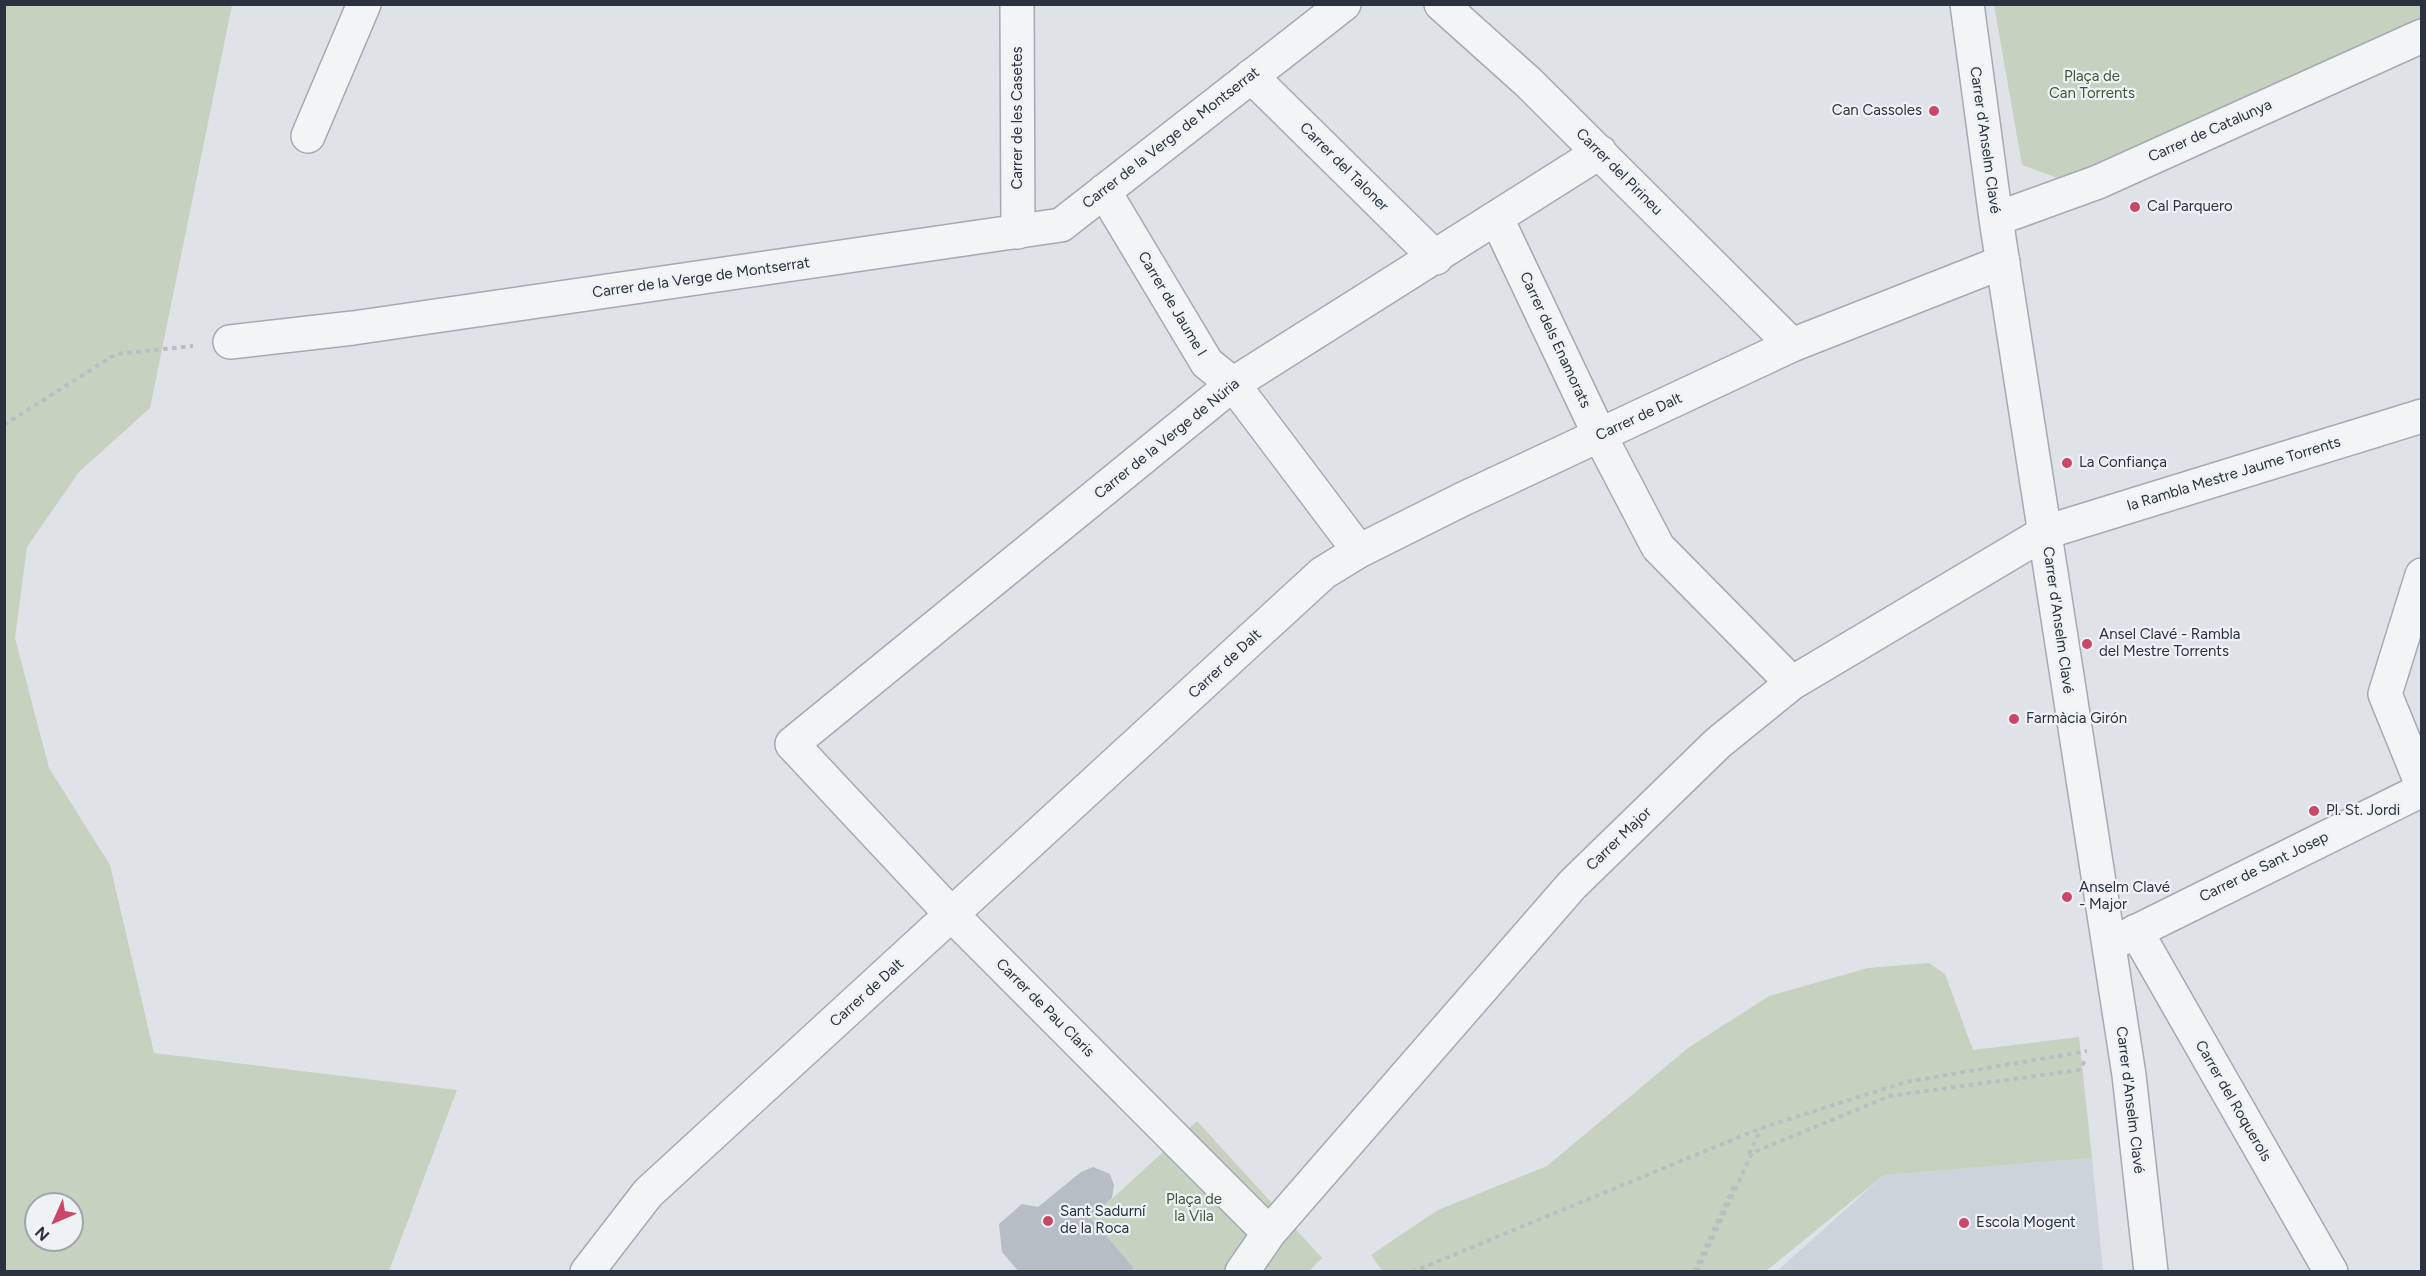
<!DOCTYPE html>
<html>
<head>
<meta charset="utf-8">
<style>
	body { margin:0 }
	#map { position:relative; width:2426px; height:1276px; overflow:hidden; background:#dfe3e8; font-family:Figtree,sans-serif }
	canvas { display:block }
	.frame { position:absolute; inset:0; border:6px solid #29323e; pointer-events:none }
	.north { position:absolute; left:24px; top:1192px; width:60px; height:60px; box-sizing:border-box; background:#eef2f5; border:2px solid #9fa5ac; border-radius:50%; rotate:225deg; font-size:16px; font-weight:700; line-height:24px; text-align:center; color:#29323e }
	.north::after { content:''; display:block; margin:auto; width:21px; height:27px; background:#c94868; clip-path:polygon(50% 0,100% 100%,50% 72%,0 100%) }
</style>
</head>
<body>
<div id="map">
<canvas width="2426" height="1276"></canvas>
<div class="frame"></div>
<div class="north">N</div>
</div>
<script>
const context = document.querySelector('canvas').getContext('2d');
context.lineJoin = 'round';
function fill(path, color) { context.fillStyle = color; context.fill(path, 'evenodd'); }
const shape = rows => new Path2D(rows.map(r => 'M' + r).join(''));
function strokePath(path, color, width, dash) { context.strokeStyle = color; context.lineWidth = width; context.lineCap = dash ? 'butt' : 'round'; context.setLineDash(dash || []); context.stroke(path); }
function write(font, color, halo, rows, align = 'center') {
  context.font = font + ' Figtree,sans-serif'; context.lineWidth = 4.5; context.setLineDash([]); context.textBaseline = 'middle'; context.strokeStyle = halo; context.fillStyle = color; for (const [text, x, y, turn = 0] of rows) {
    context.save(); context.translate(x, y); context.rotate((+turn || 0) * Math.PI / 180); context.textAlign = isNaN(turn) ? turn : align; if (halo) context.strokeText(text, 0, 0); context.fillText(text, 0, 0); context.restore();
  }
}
const built = shape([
	[2092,1158,2103,1271,1776,1272,1884,1175]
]);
const green = shape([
	[5,4,232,5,150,408,79,472,27,547,15,638,49,768,110,865,154,1053,457,1090,389,1271,5,1271],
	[36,1204,72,1204,72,1240,36,1240],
	[1994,5,2421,5,2421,29,2066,181,2022,165],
	[1929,963,1945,974,1973,1050,2079,1037,2092,1158,1884,1175,1766,1271,1383,1272,1371,1255,1438,1210,1547,1166,1688,1048,1769,996,1868,968],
	[1197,1121,1322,1258,1309,1271,1130,1271,1134,1268,1091,1218]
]);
const building = shape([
	[1093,1167,1110,1174,1114,1185,1112,1198,1091,1218,1134,1268,1130,1272,1019,1272,1002,1252,999,1224,1022,1204,1038,1207,1081,1172]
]);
const path = shape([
	[4,425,116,354,193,346],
	[1749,1154,1761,1129],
	[1412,1272,1761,1128,1906,1082,2087,1051],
	[1694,1272,1734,1186],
	[1697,1272,1752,1153,1890,1096,2079,1070,2087,1058]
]);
const minor = shape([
	[1017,4,1018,232],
	[1441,4,1528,82,1792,345],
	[1251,76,1436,258],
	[308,136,364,4],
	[1104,191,1207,363,1233,384,1359,551],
	[1497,219,1600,436,1658,547,1792,683],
	[230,342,353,328,1061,225,1344,4],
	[2422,575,2385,694,2422,785],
	[2136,931,2331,1272],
	[2117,941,2422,790],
	[1269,1233,952,915,792,744,1233,384,1600,152],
	[587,1272,648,1193,1323,573,1359,551,1461,500,1792,345,2003,262],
	[1242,1272,1269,1233,1572,885,1718,743,1792,683,2046,532,2422,416]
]);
const tertiary = shape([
	[1967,4,1996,219,2129,1075,2151,1272],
	[1996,219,2098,182,2422,36]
]);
const markers = [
	[1934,111,6,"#c94868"],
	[2135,207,6,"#c94868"],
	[2067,463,6,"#c94868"],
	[2087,644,6,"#c94868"],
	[2014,719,6,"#c94868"],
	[2314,811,6,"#c94868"],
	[2067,897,6,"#c94868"],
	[1048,1221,6,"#c94868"],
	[1964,1223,6,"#c94868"]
];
const parkNames = [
	["Plaça de",2092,77],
	["Can Torrents",2092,94],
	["Plaça de",1194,1200],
	["la Vila",1194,1217]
];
const poiNames = [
	["Can Cassoles",1922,111,"right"],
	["Cal Parquero",2147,207],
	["La Confiança",2079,463],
	["Ansel Clavé - Rambla",2099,635],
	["del Mestre Torrents",2099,652],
	["Farmàcia Girón",2026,719],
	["Pl. St. Jordi",2326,811],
	["Anselm Clavé",2079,888],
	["- Major",2079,905],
	["Sant Sadurní",1060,1212],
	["de la Roca",1060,1229],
	["Escola Mogent",1976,1223]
];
const streetNames = [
	["Carrer de les Casetes",1018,118,-90],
	["Carrer de Catalunya",2210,131,-24],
	["Carrer de la Verge de Montserrat",1171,138,-38],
	["Carrer d'Anselm Clavé",1985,140,82],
	["Carrer del Taloner",1344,167,45],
	["Carrer del Pirineu",1619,172,45],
	["Carrer de la Verge de Montserrat",701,278,-8],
	["Carrer de Jaume I",1172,304,59],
	["Carrer dels Enamorats",1555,340,65],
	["Carrer de Dalt",1639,417,-25],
	["Carrer de la Verge de Núria",1167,439,-39],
	["la Rambla Mestre Jaume Torrents",2234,474,-17],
	["Carrer d'Anselm Clavé",2058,620,82],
	["Carrer de Dalt",1225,664,-43],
	["Carrer Major",1619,839,-44],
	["Carrer de Sant Josep",2264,867,-26],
	["Carrer de Dalt",867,993,-42],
	["Carrer de Pau Claris",1045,1008,45],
	["Carrer d'Anselm Clavé",2130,1100,83],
	["Carrer del Roquerols",2233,1101,60]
];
fill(built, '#cdd3da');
fill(green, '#c6d1c0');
fill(building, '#b6bdc4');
strokePath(minor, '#a5aab2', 36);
strokePath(tertiary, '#a5aab2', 36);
strokePath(path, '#babec2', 4, [4.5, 4.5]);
strokePath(minor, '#f2f4f6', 33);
strokePath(tertiary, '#f2f4f6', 33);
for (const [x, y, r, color] of markers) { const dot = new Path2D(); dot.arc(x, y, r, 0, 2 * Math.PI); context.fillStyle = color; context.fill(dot); strokePath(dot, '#eef2f5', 2); }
write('15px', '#405936', '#eef2f5', parkNames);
write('15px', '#29323e', '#eef2f5', poiNames, 'left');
write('15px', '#29323e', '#eef2f5', streetNames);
</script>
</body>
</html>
